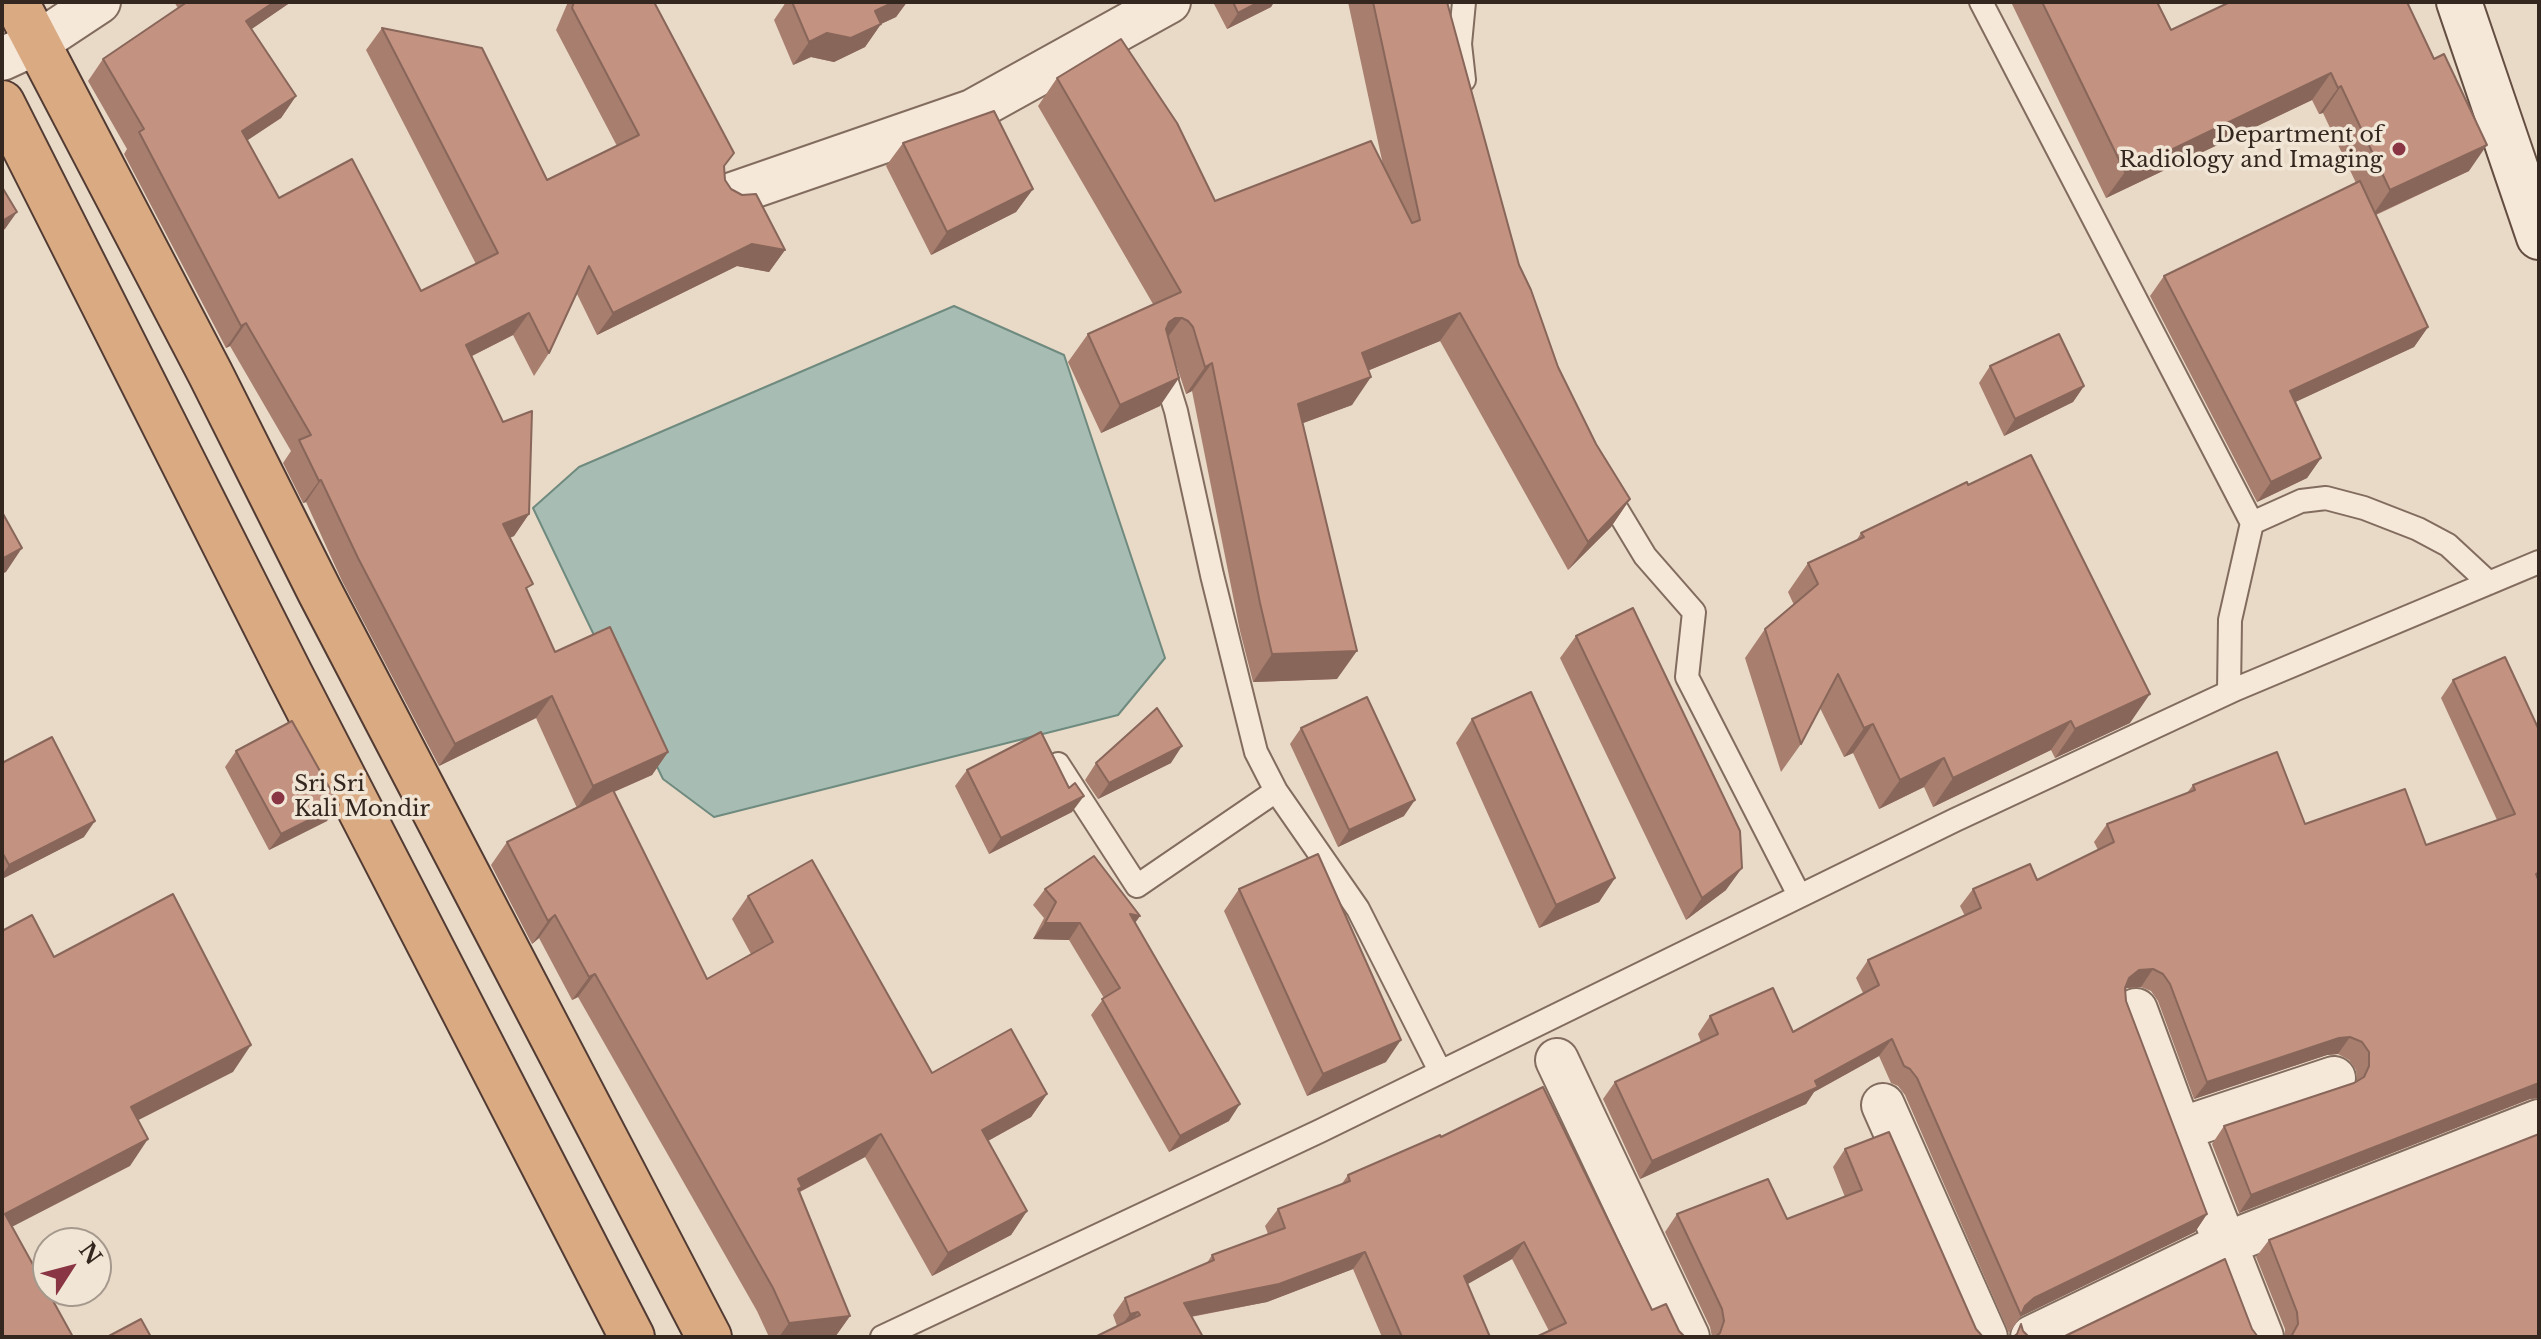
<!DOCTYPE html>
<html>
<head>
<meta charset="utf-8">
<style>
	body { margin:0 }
	#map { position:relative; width:2541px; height:1339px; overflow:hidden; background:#e9d9c7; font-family:"Libre Baskerville",serif }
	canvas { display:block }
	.frame { position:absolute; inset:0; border:4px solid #342720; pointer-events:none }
	.north { position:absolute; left:32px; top:1227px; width:80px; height:80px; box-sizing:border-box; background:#f1e5d5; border:2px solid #a5998d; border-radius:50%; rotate:54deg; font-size:22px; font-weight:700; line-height:32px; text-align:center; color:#342720 }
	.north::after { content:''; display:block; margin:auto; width:28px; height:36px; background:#8a3544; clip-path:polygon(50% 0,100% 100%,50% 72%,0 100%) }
</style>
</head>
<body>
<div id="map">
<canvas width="2541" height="1339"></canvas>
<div class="frame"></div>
<div class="north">N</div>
</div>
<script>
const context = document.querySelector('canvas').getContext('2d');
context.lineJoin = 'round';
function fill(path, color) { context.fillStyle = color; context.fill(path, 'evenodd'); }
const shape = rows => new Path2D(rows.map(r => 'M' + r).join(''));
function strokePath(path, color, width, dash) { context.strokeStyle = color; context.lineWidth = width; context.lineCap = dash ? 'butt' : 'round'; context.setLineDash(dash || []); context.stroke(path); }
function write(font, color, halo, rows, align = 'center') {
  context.font = font + ' "Libre Baskerville",serif'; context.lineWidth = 7; context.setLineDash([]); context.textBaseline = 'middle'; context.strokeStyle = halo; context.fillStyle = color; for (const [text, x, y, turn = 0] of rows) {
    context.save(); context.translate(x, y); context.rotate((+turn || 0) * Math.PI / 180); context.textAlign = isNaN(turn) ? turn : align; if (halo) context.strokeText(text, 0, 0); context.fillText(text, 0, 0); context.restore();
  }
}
const water = shape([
	[954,306,1064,355,1165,658,1118,715,714,817,663,779,533,508,579,467,954,306]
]);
const service = shape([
	[1981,2,2252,523],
	[1464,80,1460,44,1464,2],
	[1162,366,1176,411,1212,575,1256,752,1276,791,1358,909,1440,1071],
	[1604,488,1645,556,1694,612,1687,677,1799,895],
	[2229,691,2230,620,2252,523,2301,501,2326,498,2364,508,2418,529,2448,545,2489,583],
	[1058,764,1137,886,1276,791],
	[882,1337,1320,1131,1955,820,2236,689,2539,562]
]);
const minor = shape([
	[2,59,37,43,99,2],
	[732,194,972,111,1169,2],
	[2136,1010,2180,1129,2262,1337],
	[1557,1060,1688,1337],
	[1883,1105,1986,1337],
	[2180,1129,2334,1078],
	[2032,1337,2227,1243,2539,1121]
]);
const secondary = shape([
	[2459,2,2539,237]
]);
const trunk = shape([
	[16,2,210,373,320,592,709,1337],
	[2,103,290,674,632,1337]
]);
const wall = shape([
	[174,2,291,2,251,29,296,96,281,118,247,140,279,198,421,291,476,264,366,50,382,28,547,180,617,146,556,30,568,2,654,2,724,166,725,180,731,189,785,250,769,272,737,266,597,335,577,294,549,353,534,376,513,335,472,356,529,514,514,536,510,538,527,592,555,652,668,752,652,775,614,792,707,979,751,954,732,919,748,896,932,1073,1047,1094,1031,1117,988,1141,1027,1211,1011,1235,932,1276,865,1157,800,1192,850,1316,835,1337,769,1337,757,1311,578,997,572,1000,539,938,532,944,491,865,507,842,577,808,536,718,439,766,342,581,306,502,303,503,283,463,291,451,230,346,226,348,124,154,127,149,88,81,103,59,178,8],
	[786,2,907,2,896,17,881,24,865,47,834,62,811,57,793,65,774,20],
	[1213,2,1274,2,1271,7,1227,29],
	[1348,2,1447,2,1519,265,1558,367,1596,444,1630,499,1611,527,1568,570,1440,341,1369,370,1352,405,1303,423,1337,679,1253,682,1240,631,1192,391,1186,394,1173,355,1160,406,1101,433,1068,362,1088,334,1153,304,1038,106,1057,78,1215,201,1383,165],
	[2011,2,2157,2,2171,30,2230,2,2469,171,2376,215,2428,327,2414,347,2295,402,2321,458,2307,478,2257,502,2150,296,2164,276,2356,183,2323,113,2319,114,2312,100,2106,198],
	[903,143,1033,189,1016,212,931,255,886,166],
	[1990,366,2084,386,2073,402,2004,436,1979,383],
	[1861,533,2130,723,2055,758,2051,750,1933,807,1924,787,1879,809,1853,753,1844,757,1820,708,1801,744,1781,772,1745,658,1765,629,1794,605,1788,592,1808,563,1856,541],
	[1576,636,1726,890,1686,920,1560,658],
	[2453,680,2539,730,2539,1098,2530,1099,2239,1213,2212,1144,2224,1126,2354,1083,2357,1081,2356,1070,2349,1060,2338,1054,2327,1055,2194,1099,2158,1001,2151,991,2141,987,2127,988,2125,989,2126,1001,2207,1214,2195,1232,2022,1315,2009,1333,1905,1095,1898,1086,1891,1083,1879,1056,1814,1092,1806,1104,1640,1179,1603,1099,1615,1082,1701,1042,1698,1034,1710,1016,1793,1032,1863,993,1856,978,1868,960,1965,916,1960,906,1973,889,2037,880,2098,850,2094,842,2107,824,2187,793,2193,785,2305,824,2426,845,2497,820,2441,698],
	[1472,719,1615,878,1599,902,1539,928,1456,743],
	[1301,728,1404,816,1338,847,1290,744],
	[236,751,327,821,269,850,225,767],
	[2,763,84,837,2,879],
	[1096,763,1171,763,1098,799,1085,780],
	[967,770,1072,812,989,854,955,786],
	[1045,889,1140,916,1135,923,1229,1121,1169,1152,1091,1015,1104,998,1069,940,1033,939,1044,918,1033,905],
	[1239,889,1386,1062,1307,1096,1224,911],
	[1441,1137,1652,1310,1679,1331,1549,1331,1512,1259,1467,1284,1490,1337,1382,1337,1353,1269,1267,1302,1191,1317,1117,1326,1113,1315,1125,1298,1207,1263,1212,1255,1268,1234,1265,1226,1278,1209,1341,1185,1348,1175],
	[1845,1149,1976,1329,1983,1337,1712,1337,1710,1327,1665,1232,1677,1214,1787,1219,1845,1197,1833,1167],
	[2269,1240,2539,1337,2285,1337,2285,1329,2256,1257]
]);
const shadedWall = shape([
	[274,2,291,2,230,44,246,21],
	[894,2,907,2,896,17,859,34,875,11],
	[1259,2,1274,2,1271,7,1227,29,1238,13],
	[881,24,865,47,834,62,811,57,793,65,809,42,827,33],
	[2331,73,2312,100,2106,198,2125,172],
	[2341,86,2323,113,2319,114,2338,88],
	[296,96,281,118,227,154,242,131],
	[2487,145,2469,171,2372,216,2390,190],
	[1033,189,1016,212,931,255,947,232],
	[17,212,5,229,2,231,2,221],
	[752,244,785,250,769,272,737,266,597,335,613,313],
	[529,313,513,335,450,367,466,345],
	[1460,313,1440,341,1343,381,1362,353],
	[1175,318,1182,318,1162,345,1155,346,1169,322],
	[246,323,230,346,226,348,241,326],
	[2428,327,2414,347,2276,411,2290,391],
	[1212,363,1192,391,1186,394,1205,367],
	[1371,377,1352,405,1279,432,1298,404],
	[1179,378,1160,406,1101,433,1120,405],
	[2084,386,2073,402,2004,436,2015,419],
	[2321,458,2307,478,2257,502,2271,482],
	[321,480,306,502,303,503,319,481],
	[1630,499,1611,527,1568,570,1588,542],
	[529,514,514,536,488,546,503,524],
	[22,548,6,572,2,574,2,559],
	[1357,651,1337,679,1253,682,1272,654],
	[2150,694,2130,723,2055,758,2075,729],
	[552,696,536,718,439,766,455,744],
	[2071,721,2051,750,1933,807,1953,778],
	[1873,724,1853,753,1844,757,1864,728],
	[1182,746,1171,763,1098,799,1109,783],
	[668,752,652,775,577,808,593,786],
	[1944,758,1924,787,1879,809,1900,780],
	[1084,796,1072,812,989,854,1001,838],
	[1415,800,1404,816,1338,847,1349,830],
	[339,805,327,821,269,850,281,834],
	[95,821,84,837,2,879,2,875,9,865],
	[1742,868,1726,890,1686,920,1702,898],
	[1615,878,1599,902,1539,928,1556,905],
	[1130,914,1140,916,1128,932],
	[555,915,539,938,532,944,548,921],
	[1045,923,1080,923,1069,940,1033,939],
	[2153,969,2141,987,2127,988,2117,995,2129,978,2139,970],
	[595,974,578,997,572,1000,589,977],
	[2350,1037,2338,1054,2327,1055,2194,1099,2207,1082,2339,1038],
	[1892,1039,1879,1056,1814,1092,1806,1104,1640,1179,1652,1161,1815,1081],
	[1401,1040,1386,1062,1307,1096,1323,1074],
	[251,1045,233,1072,113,1133,131,1107],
	[2539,1083,2539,1098,2530,1099,2239,1213,2251,1195],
	[1047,1094,1031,1117,966,1153,982,1130],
	[1240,1104,1229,1121,1169,1152,1180,1136],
	[881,1134,865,1157,797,1193,798,1179],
	[148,1139,130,1166,2,1232,5,1214],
	[1027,1211,1011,1235,932,1276,948,1253],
	[2207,1214,2195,1232,2020,1317,2025,1306,2034,1298],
	[1524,1242,1512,1259,1452,1293,1464,1276],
	[1365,1252,1353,1269,1267,1302,1172,1320,1184,1303],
	[1138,1312,1126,1330,1118,1331,1130,1314],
	[850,1316,835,1337,779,1337,789,1323]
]);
const building = shape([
	[187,2,274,2,246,21,296,96,242,131,279,198,352,159,421,291,498,253,382,28,482,48,547,180,639,135,572,8,574,2,654,2,734,153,724,166,725,180,731,189,742,195,756,194,785,250,752,244,613,313,589,266,549,353,529,313,466,345,503,422,532,411,529,514,503,524,533,584,526,588,555,652,610,627,668,752,593,786,552,696,455,744,358,558,321,480,319,481,299,440,311,435,246,323,241,326,139,132,144,129,103,59,187,2],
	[792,2,894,2,875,11,881,24,851,38,827,33,809,42,792,2],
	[1233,2,1259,2,1238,13,1233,2],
	[1373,2,1447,2,1519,265,1531,290,1558,367,1596,444,1630,499,1588,542,1460,313,1362,353,1371,377,1298,404,1357,651,1272,654,1260,603,1212,363,1205,367,1193,327,1188,321,1182,318,1175,318,1169,322,1166,329,1179,378,1120,405,1088,334,1181,292,1057,78,1121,39,1177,123,1215,201,1371,141,1412,223,1420,220,1373,2],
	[2042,2,2157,2,2171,30,2230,2,2407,2,2434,59,2444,54,2487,145,2390,190,2341,86,2338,88,2331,73,2125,172,2042,2],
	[994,111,1033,189,947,232,903,143,994,111],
	[2360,181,2428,327,2290,391,2321,458,2271,482,2164,276,2360,181],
	[2,187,17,212,2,221,2,187],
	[2059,334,2084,386,2015,419,1990,366,2059,334],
	[2031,455,2150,694,2075,729,2071,721,1953,778,1944,758,1900,780,1873,724,1864,728,1838,674,1801,744,1765,629,1818,584,1808,563,1864,537,1861,533,1967,482,1968,485,2031,455],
	[2,512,22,548,2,559,2,512],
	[1633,608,1740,831,1742,868,1702,898,1576,636,1633,608],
	[2505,657,2539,730,2539,872,2536,874,2539,882,2539,1083,2251,1195,2224,1126,2354,1083,2364,1077,2369,1066,2369,1052,2362,1042,2350,1037,2339,1038,2207,1082,2170,984,2163,974,2153,969,2139,970,2129,978,2125,988,2126,1001,2207,1214,2034,1298,2025,1306,2021,1315,1917,1078,1910,1069,1904,1066,1892,1039,1815,1081,1818,1087,1652,1161,1615,1082,1718,1034,1710,1016,1773,988,1793,1032,1879,985,1868,960,1981,908,1973,889,2030,864,2037,880,2114,842,2107,824,2195,790,2193,785,2277,752,2305,824,2405,789,2426,845,2515,814,2453,680,2505,657],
	[1531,692,1615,878,1556,905,1472,719,1531,692],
	[1367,697,1415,800,1349,830,1301,728,1367,697],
	[1157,708,1182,746,1109,783,1096,763,1157,708],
	[292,721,339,805,281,834,236,751,292,721],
	[1041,732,1069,788,1075,783,1084,796,1001,838,967,770,1041,732],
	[52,737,95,821,9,865,2,852,2,763,52,737],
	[613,790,707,979,773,942,748,896,812,860,932,1073,1011,1029,1047,1094,982,1130,1027,1211,948,1253,881,1134,798,1179,802,1187,798,1189,850,1316,789,1323,773,1288,595,974,589,977,555,915,548,921,507,842,613,790],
	[1318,854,1401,1040,1323,1074,1239,889,1318,854],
	[1094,856,1140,916,1130,914,1240,1104,1180,1136,1102,999,1120,988,1080,923,1045,923,1056,902,1045,889,1094,856],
	[173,894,251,1045,131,1107,148,1139,5,1214,73,1337,2,1337,2,931,32,915,54,957,173,894],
	[1543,1087,1652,1310,1666,1304,1679,1331,1685,1337,1536,1337,1566,1323,1524,1242,1464,1276,1490,1337,1402,1337,1365,1252,1279,1284,1184,1303,1203,1337,1095,1337,1140,1315,1138,1312,1130,1314,1125,1298,1214,1260,1212,1255,1285,1228,1278,1209,1350,1181,1348,1175,1440,1135,1441,1137,1543,1087],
	[1889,1132,1976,1329,1983,1337,1715,1337,1720,1333,1724,1321,1722,1309,1677,1214,1768,1179,1787,1219,1862,1190,1845,1149,1889,1132],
	[2539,1134,2539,1337,2290,1337,2292,1335,2298,1324,2297,1312,2269,1240,2539,1134],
	[2225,1259,2252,1329,2258,1337,2063,1337,2225,1259],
	[141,1319,151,1337,107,1337,141,1319],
	[2021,1324,2023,1331,2029,1337,2013,1337,2017,1334,2021,1324]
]);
const markers = [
	[2399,149,8,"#8a3544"],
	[278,798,8,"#8a3544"]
];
const poiNames = [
	["Department of",2383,136],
	["Radiology and Imaging",2383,161],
	["Sri Sri",294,785,"left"],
	["Kali Mondir",294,810,"left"]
];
fill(water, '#a7bdb3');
strokePath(water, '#6f8a7f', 2);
strokePath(service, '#826c5e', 26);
strokePath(minor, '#826c5e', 46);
strokePath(secondary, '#644d41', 48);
strokePath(trunk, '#513b32', 48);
strokePath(service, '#f5e8d9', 22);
strokePath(minor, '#f5e8d9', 42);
strokePath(secondary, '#f5e8d9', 44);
strokePath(trunk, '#daaa82', 44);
fill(wall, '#a87e6f');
fill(shadedWall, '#88665a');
fill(building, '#c39281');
strokePath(building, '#88665a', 2);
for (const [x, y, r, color] of markers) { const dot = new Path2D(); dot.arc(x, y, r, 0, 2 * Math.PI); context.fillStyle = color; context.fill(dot); strokePath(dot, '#f1e5d5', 3); }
write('22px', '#342720', '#f1e5d5', poiNames, 'right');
</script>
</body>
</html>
